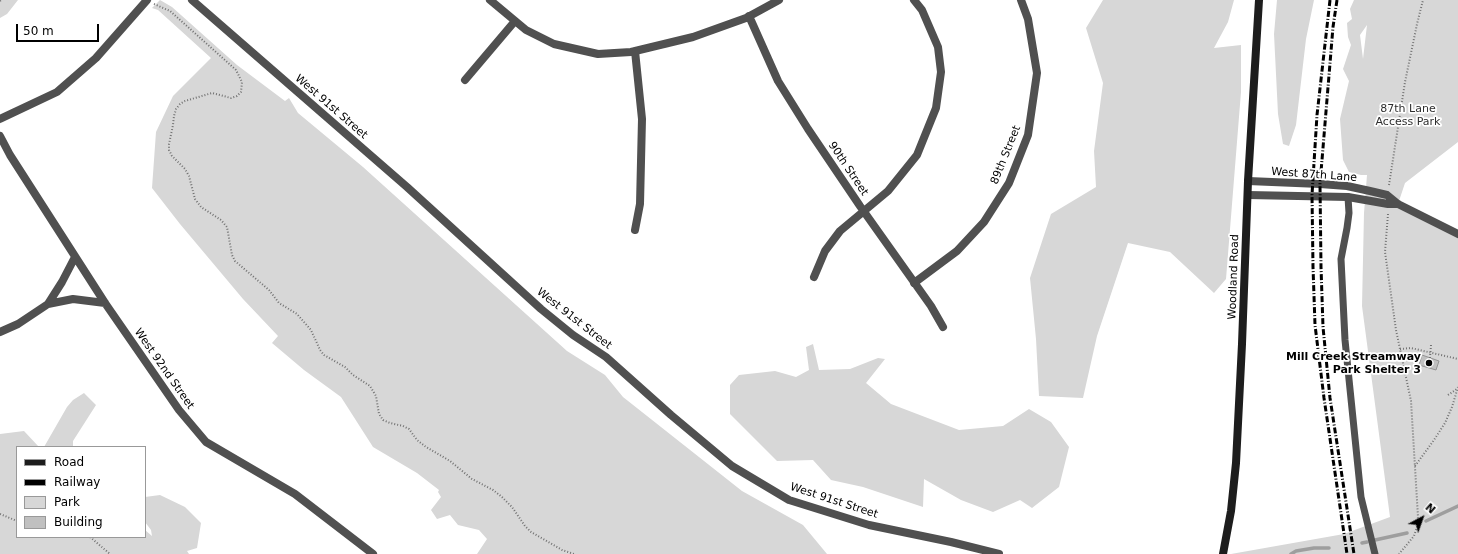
<!DOCTYPE html>
<html>
<head>
<meta charset="utf-8">
<style>
	body { margin:0 }
	#map { position:relative; width:1458px; height:554px; overflow:hidden; background:#fff; font-family:"DejaVu Sans",sans-serif }
	canvas { display:block }
	.legend { position:absolute; left:16px; top:446px; width:130px; height:92px; box-sizing:border-box; background:#fff; border:1px solid #999; margin:0; padding:5px 7px; list-style:none; font-size:12px; color:#000 }
	.legend li { display:flex; align-items:center; gap:8px; height:20px }
	.legend b { width:20px; border:1px solid #999 }
	.north { position:absolute; left:1402px; top:498px; width:40px; height:40px; -webkit-text-stroke:3px #fff; paint-order:stroke; rotate:41deg; font-size:11px; font-weight:700; line-height:16px; text-align:center; color:#000 }
	.north::after { content:''; display:block; margin:auto; width:14px; height:18px; background:#000; clip-path:polygon(50% 0,100% 100%,50% 72%,0 100%) }
	.scale { position:absolute; left:16px; top:24px; width:83px; height:18px; box-sizing:border-box; border:2px solid #000; border-top:0; padding-left:5px; font-size:12px; line-height:14px; white-space:nowrap; color:#000; -webkit-text-stroke:3px #fff; paint-order:stroke }
</style>
</head>
<body>
<div id="map">
<canvas width="1458" height="554"></canvas>
<ul class="legend">
<li><b style="height:5px;background:#1d1d1d"></b>Road</li>
<li><b style="height:5px;background:#000"></b>Railway</li>
<li><b style="height:11px;background:#d7d7d7"></b>Park</li>
<li><b style="height:11px;background:#c0c0c0"></b>Building</li>
</ul>
<div class="north">N</div>
<div class="scale">50 m</div>
</div>
<script>
const context = document.querySelector('canvas').getContext('2d');
context.lineJoin = 'round';
function fill(path, color) { context.fillStyle = color; context.fill(path, 'evenodd'); }
const shape = rows => new Path2D(rows.map(r => 'M' + r).join(''));
function strokePath(path, color, width, dash) { context.strokeStyle = color; context.lineWidth = width; context.lineCap = dash ? 'butt' : 'round'; context.setLineDash(dash || []); context.stroke(path); }
function write(font, color, halo, rows, align = 'center') {
  context.font = font + ' "DejaVu Sans",sans-serif'; context.lineWidth = 3.5; context.setLineDash([]); context.textBaseline = 'middle'; context.strokeStyle = halo; context.fillStyle = color; for (const [text, x, y, turn = 0] of rows) {
    context.save(); context.translate(x, y); context.rotate((+turn || 0) * Math.PI / 180); context.textAlign = isNaN(turn) ? turn : align; if (halo) context.strokeText(text, 0, 0); context.fillText(text, 0, 0); context.restore();
  }
}
const green = shape([
	[0,0,18,0,7,14,0,18],
	[160,0,172,7,237,65,285,101,289,98,298,113,363,167,567,351,605,375,623,397,742,491,803,525,827,554,477,554,487,539,479,530,458,525,450,515,437,519,431,510,441,497,438,492,439,490,417,473,373,447,341,397,304,370,272,343,278,336,243,299,180,224,152,188,156,132,173,96,211,58,158,10,152,8],
	[1103,0,1234,0,1228,22,1214,48,1241,45,1241,92,1226,279,1214,293,1170,252,1128,243,1097,336,1083,398,1039,396,1036,339,1030,278,1051,214,1096,187,1094,151,1103,83,1086,28],
	[1277,0,1314,0,1306,39,1296,125,1289,146,1283,144,1278,114,1274,34],
	[1354,0,1458,0,1458,142,1405,183,1398,204,1458,234,1458,554,1231,554,1344,534,1390,517,1362,306,1364,213,1367,175,1361,175,1349,172,1343,160,1340,119,1349,81,1343,69,1351,45,1348,37,1347,23,1352,19,1350,9],
	[1367,25,1363,59,1360,35],
	[813,344,819,370,850,369,878,358,885,359,866,383,891,404,959,430,1003,426,1029,409,1051,422,1069,447,1059,487,1032,508,1020,500,993,512,961,500,924,479,923,507,863,487,831,480,813,460,777,461,730,414,730,385,739,375,775,371,796,377,809,370,806,347],
	[84,393,96,405,73,441,73,447,44,447,67,407,73,400],
	[24,431,39,447,17,447,17,537,145,537,145,530,152,536,151,530,145,522,145,497,160,495,185,507,201,523,197,548,187,551,189,554,0,554,0,434]
]);
const stream = shape([
	[1426,521,1458,506],
	[1375,540,1407,533],
	[1362,543,1367,542],
	[1291,554,1296,551,1314,548,1329,548]
]);
const building = shape([
	[1422,355,1439,361,1436,370,1419,365,1422,355]
]);
const path = shape([
	[0,1,1,0],
	[154,4,170,11,236,70,242,82,241,92,237,96,231,98,212,93,185,101,180,104,176,109,174,116,173,125,169,144,169,150,172,156,185,169,189,176,195,199,201,207,221,220,227,227,232,255,235,261,269,290,279,303,297,314,311,330,320,350,324,355,345,367,353,375,370,386,376,396,379,414,383,420,390,423,403,426,409,429,417,440,426,447,450,461,472,479,493,490,502,497,512,507,525,526,531,532,562,550,574,554],
	[1389,185,1405,82,1417,24,1423,0],
	[1388,214,1385,252,1396,330,1411,401,1418,517,1417,527,1414,536,1399,554],
	[1400,349,1411,348,1458,359],
	[1430,358,1431,345],
	[1448,395,1457,389],
	[1415,466,1434,440,1445,423,1452,407,1458,387],
	[0,514,17,521],
	[90,537,110,554]
]);
const service = shape([
	[1348,197,1349,213,1347,228,1341,259,1345,340,1361,497,1375,554]
]);
const minor = shape([
	[192,0,407,187,541,309,573,335,606,357,671,415,732,466,789,500,869,525,951,542,999,554],
	[490,0,526,30,554,44,598,54,631,52,693,37,746,18,779,0],
	[749,16,778,81,808,129,860,206,931,306,943,327],
	[465,80,515,21],
	[0,119,57,92,96,58,147,0],
	[0,136,10,155,105,303,179,410,206,442,295,494,373,554],
	[1248,181,1320,184,1347,186,1370,191,1387,195,1398,204,1458,234],
	[1248,195,1348,197,1388,204,1398,204],
	[635,230,640,204,642,119,635,51],
	[814,277,825,251,840,231,888,191,917,155,936,108,941,72,938,47,922,10,914,0],
	[914,283,957,251,984,222,1009,183,1028,135,1037,73,1028,19,1021,0],
	[48,304,62,282,75,257],
	[0,332,18,324,48,304,73,299,105,303]
]);
const secondary = shape([
	[1223,554,1231,511,1236,463,1242,344,1248,181,1259,0]
]);
const rail = shape([
	[1330,0,1317,115,1312,195,1313,267,1315,325,1324,398,1347,554],
	[1337,0,1333,27,1320,184,1321,267,1323,327,1330,398,1354,554]
]);
const markers = [
	[1429,363,4,"#000"]
];
const streetNames = [
	["West 91st Street",331,107,41],
	["89th Street",1006,155,-68],
	["90th Street",848,169,56],
	["West 87th Lane",1314,175,4],
	["Woodland Road",1234,277,-88],
	["West 91st Street",574,319,38],
	["West 92nd Street",164,369,55],
	["West 91st Street",834,501,18]
];
const parkNames = [
	["87th Lane",1408,109],
	["Access Park",1408,122]
];
const poiNames = [
	["Mill Creek Streamway",1421,357],
	["Park Shelter 3",1421,370]
];
fill(green, '#d7d7d7');
strokePath(stream, '#9e9e9e', 3.5);
fill(building, '#c0c0c0');
strokePath(building, '#949494', 1);
strokePath(path, '#727272', 2, [1, 2]);
strokePath(service, '#505050', 7);
strokePath(minor, '#505050', 8);
strokePath(secondary, '#1d1d1d', 8);
strokePath(rail, '#000', 3, [6, 2, 1, 2]);
for (const [x, y, r, color] of markers) { const dot = new Path2D(); dot.arc(x, y, r, 0, 2 * Math.PI); context.fillStyle = color; context.fill(dot); strokePath(dot, '#fff', 1.5); }
write('11px', '#000', '#fff', streetNames);
write('11px', '#2e2e2e', '#fff', parkNames);
write('bold 11px', '#000', '#fff', poiNames, 'right');
</script>
</body>
</html>
